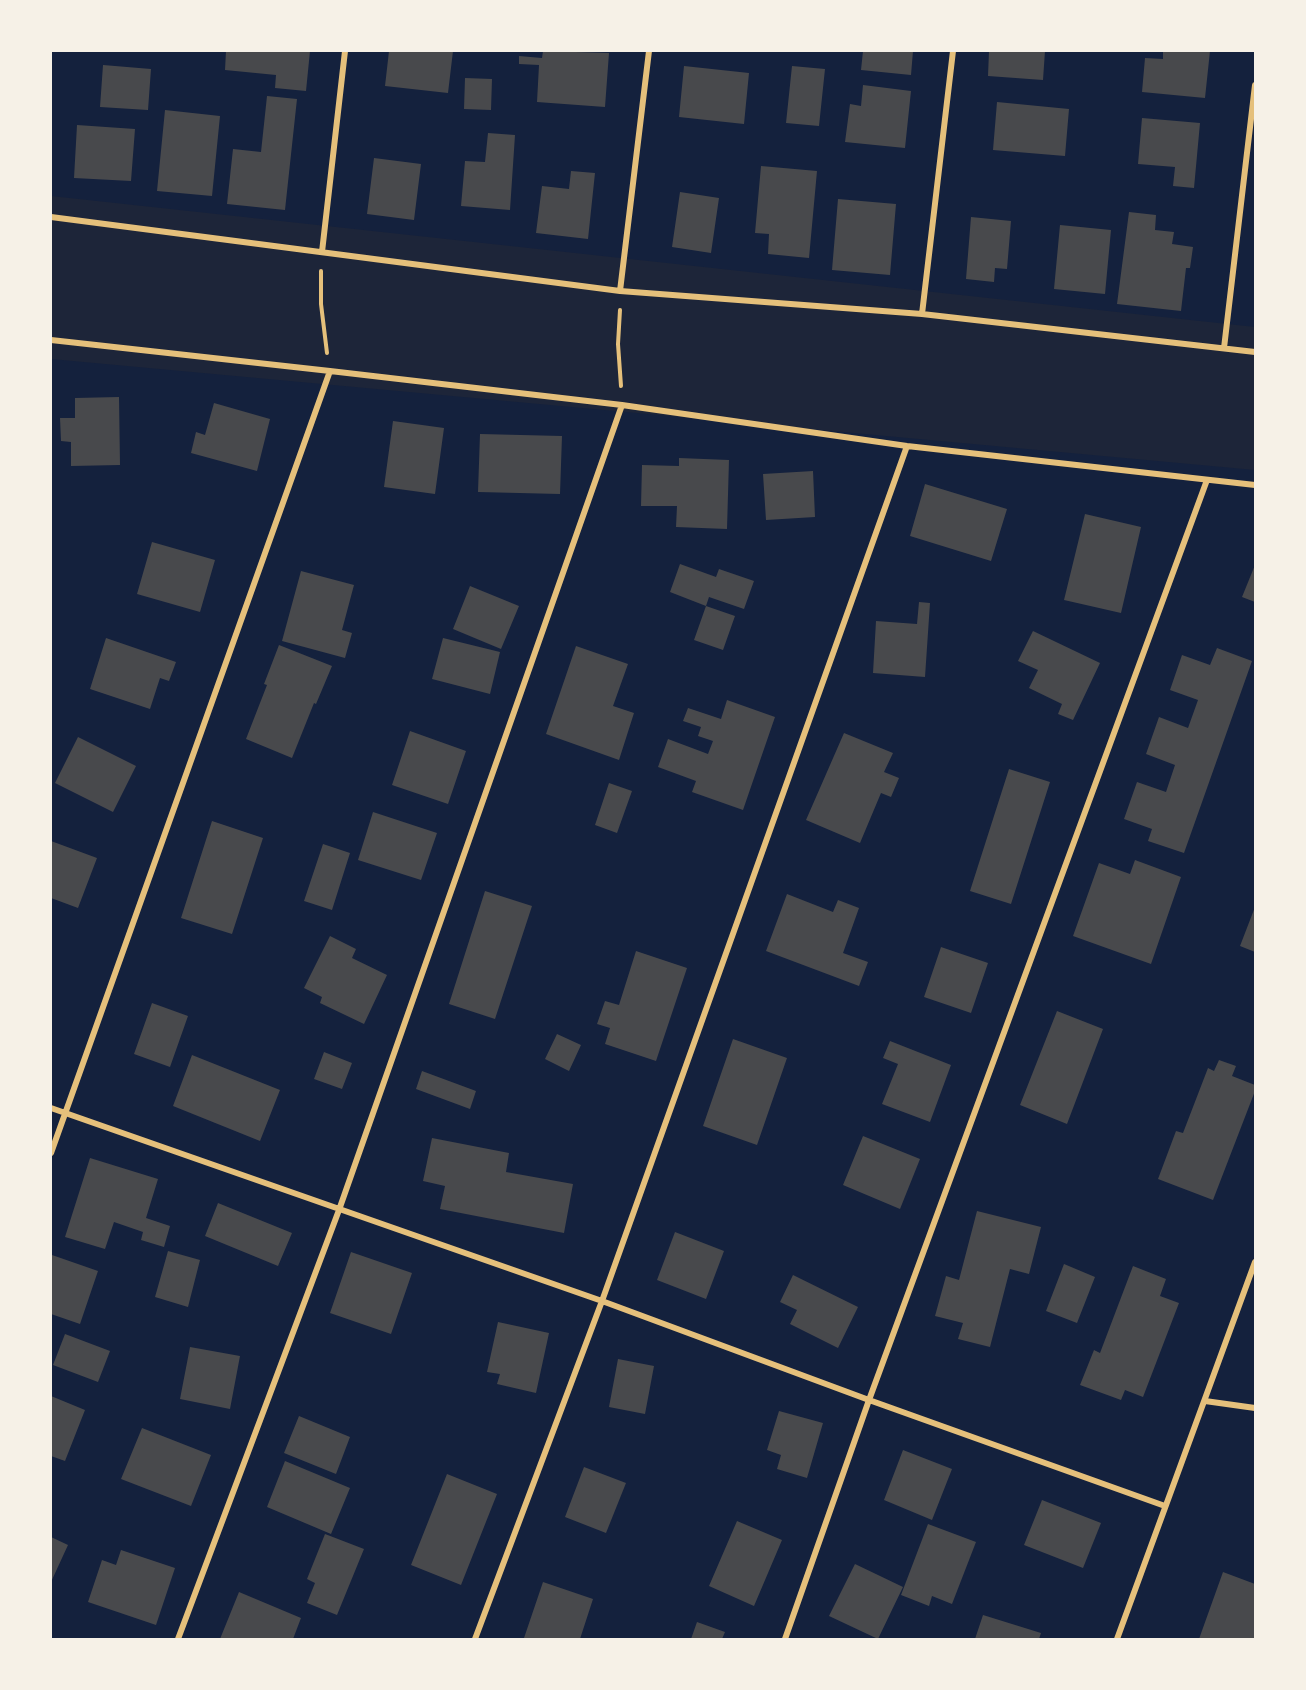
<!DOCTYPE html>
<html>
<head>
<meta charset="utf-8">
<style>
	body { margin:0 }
	#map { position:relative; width:1306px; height:1690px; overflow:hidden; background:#14213d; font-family:"Exo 2",sans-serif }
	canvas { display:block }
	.frame { position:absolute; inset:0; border:52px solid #f6f1e7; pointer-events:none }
</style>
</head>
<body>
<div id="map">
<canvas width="1306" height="1690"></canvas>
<div class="frame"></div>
</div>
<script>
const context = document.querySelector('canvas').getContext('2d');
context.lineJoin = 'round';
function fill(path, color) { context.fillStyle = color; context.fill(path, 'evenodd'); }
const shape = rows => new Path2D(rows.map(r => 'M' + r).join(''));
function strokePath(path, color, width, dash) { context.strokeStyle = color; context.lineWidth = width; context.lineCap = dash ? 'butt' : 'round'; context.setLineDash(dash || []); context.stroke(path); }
const green = shape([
	[51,196,1255,327,1255,470,51,359]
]);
const building = shape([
	[226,51,310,51,306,91,275,88,276,75,225,70],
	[389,51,453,51,448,93,385,86],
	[543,51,609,53,605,107,537,102,539,65,519,64,519,56,542,58],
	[863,51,913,51,911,75,861,70],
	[989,51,1045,51,1043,80,988,76],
	[1163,51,1210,51,1205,98,1142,92,1145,58,1163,59],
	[103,65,151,69,148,110,100,107],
	[684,66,749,73,744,124,679,117],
	[792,66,825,69,819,126,786,123],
	[465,78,492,79,491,110,464,109],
	[863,85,911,91,905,148,845,142,850,104,861,106],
	[267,96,297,99,285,210,227,204,233,149,261,152],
	[997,102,1069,109,1065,156,993,150],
	[165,110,220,116,212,196,157,191],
	[1142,118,1200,123,1194,188,1173,186,1175,167,1138,164],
	[77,125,135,129,131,181,74,178],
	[488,133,515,135,510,210,461,206,465,161,485,162],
	[374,158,421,164,414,220,367,214],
	[761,166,817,171,809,258,768,254,769,234,755,233],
	[571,171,595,173,588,239,536,233,542,186,569,189],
	[680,192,719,198,711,253,672,247],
	[838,199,896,204,890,275,832,270],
	[1129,212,1156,215,1155,230,1174,232,1172,244,1193,247,1190,268,1186,268,1181,311,1117,304],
	[971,217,1011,221,1007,269,995,268,994,282,966,279],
	[1060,225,1111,230,1105,294,1054,289],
	[119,397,120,465,71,466,71,442,61,441,60,418,75,418,75,398],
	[214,403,270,419,257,471,191,453,196,432,205,435],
	[393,421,444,428,435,494,384,487],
	[480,434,562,436,560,494,478,492],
	[679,458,729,460,727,529,676,527,677,506,641,506,642,465,679,466],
	[813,471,815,517,766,520,763,474],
	[925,484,1007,509,991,561,910,536],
	[1085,514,1141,527,1121,613,1064,600],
	[152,542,215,560,200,612,137,594],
	[680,564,716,577,719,569,754,581,744,609,709,597,706,606,670,592],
	[1255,565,1255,602,1242,597],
	[301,571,354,585,342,630,352,633,345,658,282,641],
	[470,586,519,606,501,649,453,629],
	[919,602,930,603,925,677,873,673,876,621,917,624],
	[706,606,735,616,723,650,694,640],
	[1033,631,1100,663,1073,720,1058,714,1062,704,1029,688,1038,670,1018,661],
	[106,638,176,662,169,681,160,678,150,709,90,689],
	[443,638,500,652,490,694,432,679],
	[279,645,332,666,316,704,314,703,292,758,246,739,267,685,264,684],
	[576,646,628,664,613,706,634,713,619,760,546,734],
	[1217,648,1252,661,1184,853,1148,841,1152,829,1124,819,1137,782,1166,792,1175,765,1146,754,1159,717,1188,728,1198,700,1170,690,1182,655,1210,665],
	[727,700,775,717,743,810,692,792,696,781,658,767,668,739,708,754,713,741,698,736,701,727,683,721,688,708,721,719],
	[410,731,466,751,448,804,392,785],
	[844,733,893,753,884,772,899,778,891,797,881,793,860,843,806,820],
	[78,737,136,766,113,812,55,783],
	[1009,769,1050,782,1011,904,970,891],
	[609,783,632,791,617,833,595,825],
	[373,812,437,833,421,880,358,860],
	[212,821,263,838,232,934,181,918],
	[51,841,97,858,78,908,51,898],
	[323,844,350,853,332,910,304,901],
	[1135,860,1181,877,1151,964,1073,936,1099,863,1130,874],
	[485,891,532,906,495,1019,449,1004],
	[787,894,833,912,838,900,859,908,843,953,868,962,859,986,766,951],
	[1255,907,1255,952,1240,946],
	[330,936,356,949,352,958,387,975,364,1024,320,1003,322,997,304,988],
	[941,947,988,963,971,1013,924,997],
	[636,951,687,968,656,1061,605,1044,610,1028,597,1024,605,1001,619,1005],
	[152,1003,188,1016,170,1067,134,1054],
	[1057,1011,1103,1029,1067,1124,1020,1105],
	[557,1034,581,1045,569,1071,545,1059],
	[733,1039,787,1058,757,1145,703,1126],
	[890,1041,951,1065,930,1122,882,1104,898,1064,883,1058],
	[324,1052,352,1063,342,1089,314,1079],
	[192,1055,280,1090,260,1141,173,1106],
	[1219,1060,1236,1066,1232,1076,1255,1085,1255,1091,1213,1200,1158,1179,1176,1131,1183,1133,1208,1068,1214,1071],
	[422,1071,476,1091,470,1109,416,1089],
	[863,1136,920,1159,900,1209,843,1185],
	[432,1138,509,1153,506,1172,573,1184,564,1233,440,1209,445,1186,423,1181],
	[90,1158,158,1179,146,1218,170,1226,164,1247,141,1240,143,1232,114,1222,105,1249,65,1237],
	[218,1203,292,1233,278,1266,205,1236],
	[977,1211,1041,1227,1029,1274,1010,1269,990,1347,958,1339,963,1323,935,1316,946,1276,959,1280],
	[675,1232,724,1251,706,1299,657,1280],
	[168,1251,200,1260,188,1307,155,1297],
	[351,1252,412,1273,391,1334,330,1313],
	[52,1255,98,1271,80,1324,51,1314],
	[1064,1264,1095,1277,1077,1323,1046,1311],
	[1133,1266,1166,1279,1160,1296,1179,1303,1143,1397,1125,1390,1121,1400,1080,1385,1094,1350,1100,1353],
	[793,1275,858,1307,838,1348,790,1324,797,1310,780,1302],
	[498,1322,549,1333,536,1393,497,1384,500,1374,487,1372],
	[65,1334,110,1351,98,1382,53,1365],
	[190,1347,240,1356,230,1409,180,1399],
	[618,1359,654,1366,645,1414,609,1407],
	[51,1396,85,1410,65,1461,51,1456],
	[779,1411,823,1423,807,1478,777,1469,781,1455,767,1450],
	[299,1416,350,1437,336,1474,284,1453],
	[142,1428,211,1455,191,1506,121,1479],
	[903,1450,952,1469,932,1520,884,1500],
	[285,1461,350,1488,331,1534,267,1507],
	[584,1467,626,1483,606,1533,565,1517],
	[447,1474,497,1494,461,1585,411,1565],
	[1042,1500,1101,1523,1083,1568,1024,1545],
	[737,1521,782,1540,754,1606,709,1586],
	[928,1524,976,1542,952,1604,932,1596,929,1606,901,1595],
	[325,1534,364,1549,337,1615,307,1603,315,1583,307,1579],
	[51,1537,68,1545,51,1582],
	[121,1550,175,1568,156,1625,88,1602,102,1560,116,1565],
	[855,1564,903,1587,878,1639,829,1616],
	[1223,1572,1255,1584,1255,1639,1199,1639],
	[543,1582,593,1599,580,1639,524,1638],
	[239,1592,301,1618,293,1639,220,1639],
	[983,1615,1041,1633,1039,1639,975,1639],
	[697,1622,725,1632,722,1639,691,1639]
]);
const path = shape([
	[321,271,321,304,327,353],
	[620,310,618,344,621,386]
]);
const minor = shape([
	[51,217,620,291,922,314,1255,352],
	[322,252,345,51],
	[620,291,649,51],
	[922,314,953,51],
	[51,340,330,371,622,405,907,446,1255,485],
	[1224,348,1255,85],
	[51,1108,602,1301,869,1400,1165,1506],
	[51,1153,330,371],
	[1205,1401,1255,1408],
	[178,1639,339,1210,622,405],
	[475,1639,602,1301,907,446],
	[785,1639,869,1400,1207,480],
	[1117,1639,1255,1262]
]);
fill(green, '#1d2539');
fill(building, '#48494c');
strokePath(path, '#e5c07b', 4);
strokePath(minor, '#e5c07b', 6);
</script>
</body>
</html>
